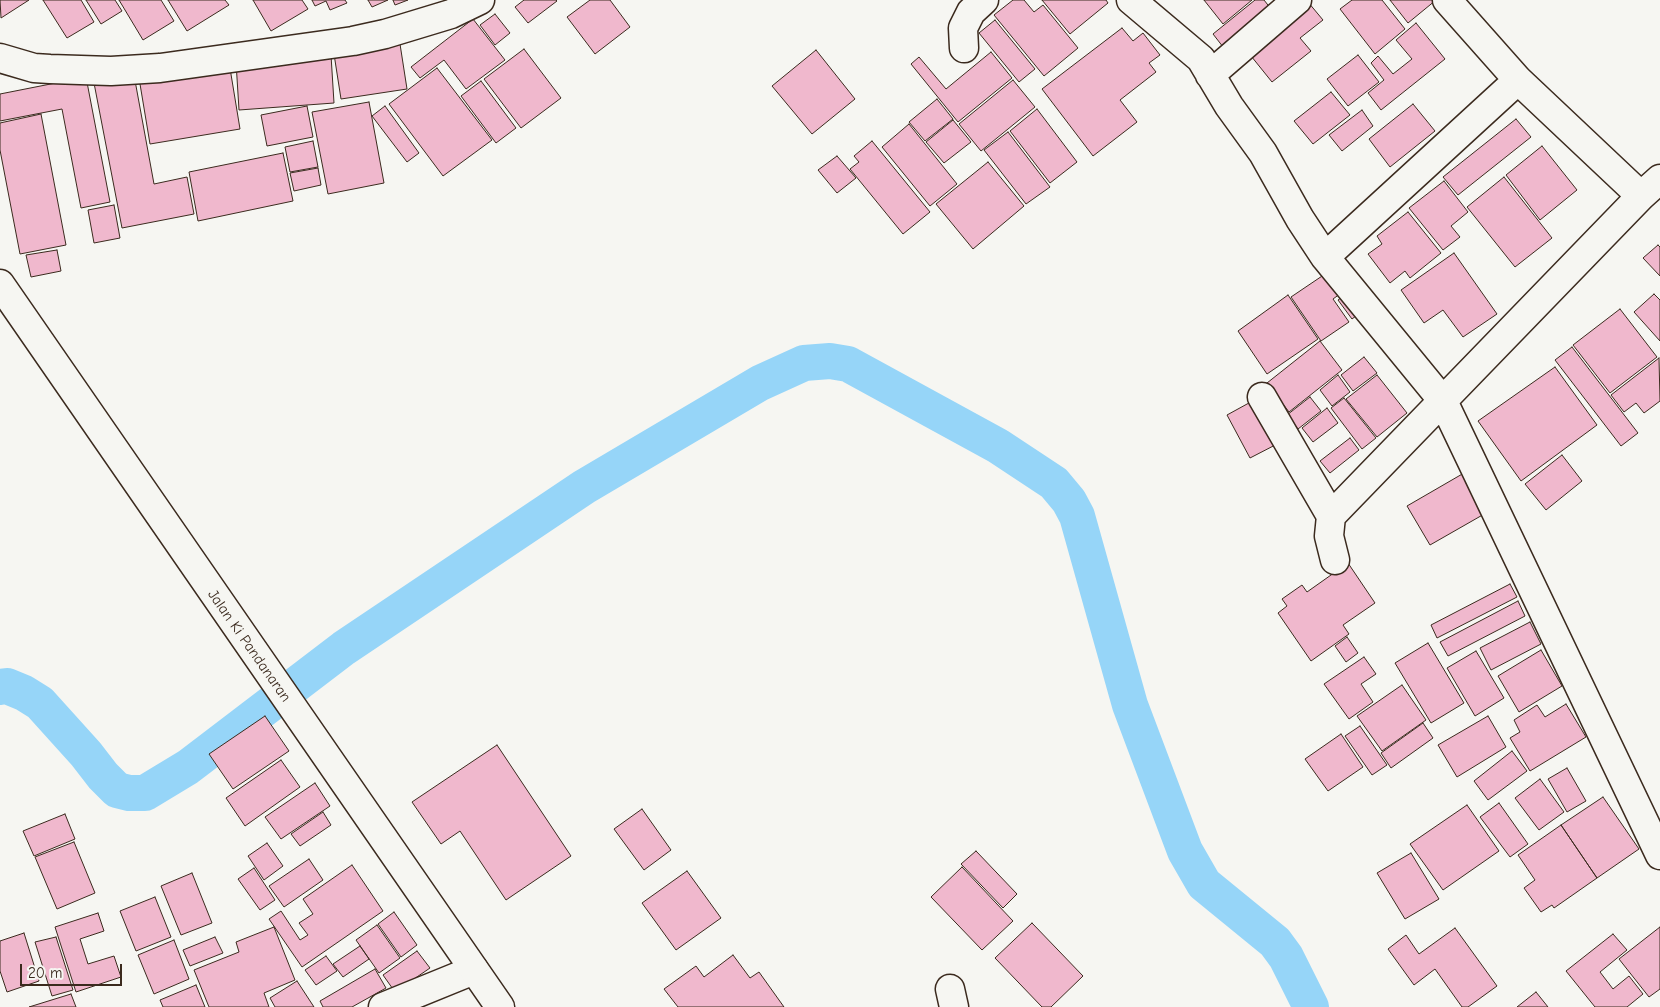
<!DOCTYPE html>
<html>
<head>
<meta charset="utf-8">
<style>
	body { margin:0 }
	#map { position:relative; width:1660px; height:1007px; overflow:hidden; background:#f6f6f2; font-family:"Comic Neue",sans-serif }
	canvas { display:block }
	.scale { position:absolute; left:20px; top:964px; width:102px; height:22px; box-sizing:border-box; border:2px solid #3b2a1e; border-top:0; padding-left:6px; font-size:15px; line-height:18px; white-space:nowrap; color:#3b2a1e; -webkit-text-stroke:4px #f6f6f2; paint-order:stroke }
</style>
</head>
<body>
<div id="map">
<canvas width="1660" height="1007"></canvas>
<div class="scale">20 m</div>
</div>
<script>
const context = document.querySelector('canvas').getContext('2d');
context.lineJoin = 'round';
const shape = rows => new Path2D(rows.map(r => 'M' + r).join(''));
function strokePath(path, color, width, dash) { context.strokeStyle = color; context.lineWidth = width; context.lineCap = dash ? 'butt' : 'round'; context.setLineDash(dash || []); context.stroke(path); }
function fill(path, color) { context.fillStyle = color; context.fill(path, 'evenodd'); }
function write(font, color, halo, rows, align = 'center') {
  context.font = font + ' "Comic Neue",sans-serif'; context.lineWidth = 4.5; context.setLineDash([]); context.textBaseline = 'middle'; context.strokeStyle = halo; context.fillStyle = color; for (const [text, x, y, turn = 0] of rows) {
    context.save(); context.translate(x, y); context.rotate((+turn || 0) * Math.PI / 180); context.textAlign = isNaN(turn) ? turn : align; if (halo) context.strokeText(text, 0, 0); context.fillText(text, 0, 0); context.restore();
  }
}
const canal = shape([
	[0,687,7,686,24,693,40,703,86,754,103,776,117,790,129,793,145,793,188,767,344,648,584,487,760,383,804,363,830,361,848,364,998,446,1054,483,1069,501,1077,516,1130,705,1185,851,1204,884,1275,942,1286,957,1311,1007]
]);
const building = shape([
	[0,0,29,0,1,18,0,0],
	[43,0,81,0,94,22,67,38,43,0],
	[86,0,115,0,122,11,101,24,86,0],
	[119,0,161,0,174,21,143,40,119,0],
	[168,0,225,0,229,5,187,31,168,0],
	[253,0,302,0,308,9,271,31,253,0],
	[312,0,345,0,347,3,330,10,326,1,315,6,312,0],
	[368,0,388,0,372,7,368,0],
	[393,0,408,0,395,5,393,0],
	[524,0,556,0,557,1,528,23,515,7,524,0],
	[590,0,610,0,630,27,595,54,567,17,590,0],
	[1013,0,1024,0,1034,12,1043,5,1078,48,1044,76,994,15,1013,0],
	[1042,0,1106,0,1108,3,1070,34,1042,0],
	[1204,0,1252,0,1223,24,1204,0],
	[1255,0,1264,0,1275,14,1227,52,1213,34,1255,0],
	[1352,0,1382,0,1405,29,1375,54,1340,9,1352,0],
	[1390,0,1436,0,1408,23,1390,0],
	[1308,2,1323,20,1300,38,1311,51,1272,82,1247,51,1308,2],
	[495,14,510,33,495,45,480,25,495,14],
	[473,19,505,60,466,89,444,60,420,78,411,67,473,19],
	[995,20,1035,69,1019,82,979,33,995,20],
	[1416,23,1445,59,1381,110,1368,93,1384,80,1371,63,1378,56,1393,74,1412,59,1396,40,1416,23],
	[1122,28,1133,41,1143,33,1160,55,1149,63,1156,72,1120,100,1137,122,1093,156,1042,89,1122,28],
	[400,44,407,89,341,99,334,54,400,44],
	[524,49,561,98,521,128,484,79,524,49],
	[816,50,855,99,812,134,772,86,816,50],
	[991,52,1012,78,958,122,911,64,919,57,946,89,991,52],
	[331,55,334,103,239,110,236,62,331,55],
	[1358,55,1379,82,1348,106,1327,79,1358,55],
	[229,62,240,129,150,144,139,78,229,62],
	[437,68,492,140,443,176,389,104,437,68],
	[134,75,154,184,187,177,194,214,122,228,94,83,134,75],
	[86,77,110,202,81,208,62,109,0,121,0,94,86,77],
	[1013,80,1035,107,981,151,959,124,1013,80],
	[481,81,516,128,496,143,461,96,481,81],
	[1331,92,1350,115,1313,144,1294,121,1331,92],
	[937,99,953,119,925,141,909,122,937,99],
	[369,102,384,183,328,194,312,112,369,102],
	[1413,104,1435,131,1390,167,1369,139,1413,104],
	[307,106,313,137,267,146,261,115,307,106],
	[385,106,419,153,407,162,372,116,385,106],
	[1037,109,1077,162,1050,183,1010,131,1037,109],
	[1362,110,1373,126,1342,151,1329,135,1362,110],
	[41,114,66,245,20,254,0,150,0,123,41,114],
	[1516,119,1531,137,1458,195,1443,177,1516,119],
	[953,120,971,142,944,163,926,142,953,120],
	[909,124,957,184,930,206,882,147,909,124],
	[1008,132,1050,187,1026,204,984,150,1008,132],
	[313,141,318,167,290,172,285,147,313,141],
	[872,141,930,212,903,234,850,169,859,162,854,156,872,141],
	[1542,146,1577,190,1540,220,1506,175,1542,146],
	[283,153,293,201,198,221,189,172,283,153],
	[837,156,856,178,837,193,818,170,837,156],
	[988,162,1024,206,973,249,936,204,988,162],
	[318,168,321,185,294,191,290,173,318,168],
	[1504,177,1552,238,1515,267,1467,207,1504,177],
	[1444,181,1468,212,1451,226,1460,237,1443,250,1409,208,1444,181],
	[114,205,120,238,94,243,88,210,114,205],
	[1408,212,1441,253,1410,278,1405,271,1390,283,1368,254,1382,244,1377,236,1408,212],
	[1658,245,1660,247,1660,276,1643,258,1658,245],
	[57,250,61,271,31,277,26,255,57,250],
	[1454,253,1497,314,1463,337,1443,310,1424,323,1401,290,1454,253],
	[1334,268,1348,288,1333,299,1349,322,1321,341,1291,297,1334,268],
	[1352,290,1365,309,1352,319,1338,300,1352,290],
	[1654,294,1660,300,1660,341,1634,312,1654,294],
	[1288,295,1318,339,1267,374,1238,331,1288,295],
	[1620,309,1657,357,1610,393,1573,345,1620,309],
	[1320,341,1342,370,1289,412,1267,383,1320,341],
	[1572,347,1638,433,1621,446,1555,360,1572,347],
	[1364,357,1377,373,1353,391,1341,375,1364,357],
	[1659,358,1660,401,1644,413,1636,403,1624,412,1611,395,1659,358],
	[1555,367,1597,425,1521,481,1478,421,1555,367],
	[1338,375,1350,392,1332,406,1320,390,1338,375],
	[1377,375,1407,413,1377,437,1346,399,1377,375],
	[1310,397,1321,411,1298,429,1287,415,1310,397],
	[1258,398,1281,442,1250,458,1227,415,1258,398],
	[1344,398,1376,438,1362,449,1331,408,1344,398],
	[1327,408,1338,423,1313,442,1302,428,1327,408],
	[1350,438,1359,450,1330,473,1320,461,1350,438],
	[1562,455,1582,481,1546,510,1525,484,1562,455],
	[1464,473,1486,513,1430,545,1407,506,1464,473],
	[1348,563,1375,603,1343,625,1349,634,1311,661,1278,613,1287,606,1282,599,1302,585,1307,592,1348,563],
	[1510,584,1517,597,1437,638,1431,625,1510,584],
	[1518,601,1525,616,1448,656,1440,642,1518,601],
	[1530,622,1541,644,1491,670,1480,648,1530,622],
	[1347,637,1358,653,1346,662,1335,646,1347,637],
	[1428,643,1464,703,1431,723,1395,663,1428,643],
	[1541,650,1562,686,1519,712,1498,676,1541,650],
	[1476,651,1504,698,1475,716,1447,668,1476,651],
	[1364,657,1376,674,1361,684,1373,702,1349,719,1324,684,1364,657],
	[1402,685,1426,720,1382,751,1357,716,1402,685],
	[1566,704,1586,737,1530,771,1510,738,1520,732,1514,720,1537,705,1545,717,1566,704],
	[265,716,289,751,233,789,209,754,265,716],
	[1488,716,1506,747,1457,777,1438,745,1488,716],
	[1423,723,1433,738,1391,768,1381,753,1423,723],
	[1360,726,1387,765,1372,775,1345,736,1360,726],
	[1341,734,1363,767,1328,791,1305,759,1341,734],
	[497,745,571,856,506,900,460,831,441,844,412,802,497,745],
	[1512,751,1527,771,1488,800,1474,781,1512,751],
	[281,760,300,787,245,826,226,798,281,760],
	[1567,768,1586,801,1567,812,1548,779,1567,768],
	[1540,779,1564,812,1539,830,1515,798,1540,779],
	[315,783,330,806,281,839,265,817,315,783],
	[1603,797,1639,849,1597,878,1561,825,1603,797],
	[1499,803,1528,844,1510,857,1480,817,1499,803],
	[1467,805,1499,851,1443,890,1410,844,1467,805],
	[642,809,671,850,644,870,614,829,642,809],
	[323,812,331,825,300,846,291,834,323,812],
	[65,814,75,839,34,856,23,831,65,814],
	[1561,825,1597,878,1554,908,1552,905,1541,912,1524,888,1535,880,1518,855,1561,825],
	[74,842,95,893,57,909,35,857,74,842],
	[267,843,283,866,264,880,248,856,267,843],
	[976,851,1017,894,1003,908,961,864,976,851],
	[1411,853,1439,899,1405,919,1377,873,1411,853],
	[309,859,323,880,284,907,269,886,309,859],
	[352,865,383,911,302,967,269,919,281,911,300,940,308,935,299,923,313,914,303,899,352,865],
	[962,867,1013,921,982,950,931,897,962,867],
	[254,868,275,900,260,910,238,879,254,868],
	[687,871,721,918,676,950,642,903,687,871],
	[192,873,212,923,181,935,161,886,192,873],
	[155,897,171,937,136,951,120,911,155,897],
	[394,912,417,945,401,957,378,924,394,912],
	[98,913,104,931,80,939,88,964,114,956,121,977,76,992,55,927,98,913],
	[1032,923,1083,976,1051,1007,1042,1007,995,958,1032,923],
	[377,925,400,958,379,973,356,940,377,925],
	[274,927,295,980,264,993,269,1007,209,1007,194,970,239,952,236,942,274,927],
	[1660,927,1660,989,1649,997,1619,959,1660,927],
	[1455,928,1497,986,1468,1007,1462,1007,1435,969,1414,985,1388,949,1406,935,1419,954,1455,928],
	[24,933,39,981,7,992,0,971,0,941,24,933],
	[1613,934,1627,950,1600,972,1613,989,1629,976,1643,994,1627,1007,1595,1007,1566,971,1613,934],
	[56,937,73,990,52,996,35,942,56,937],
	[215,937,223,953,190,966,183,950,215,937],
	[174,940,189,979,154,994,138,955,174,940],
	[360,946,369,959,343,977,333,964,360,946],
	[417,951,430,968,395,992,383,975,417,951],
	[733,955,750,978,759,972,784,1007,678,1007,664,989,696,966,704,977,733,955],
	[326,956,337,971,316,985,305,970,326,956],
	[375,969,386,988,352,1007,323,1007,320,1001,375,969],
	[297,981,314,1007,275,1007,270,998,297,981],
	[196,985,205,1007,163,1007,160,1000,196,985],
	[1536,992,1548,1007,1517,1007,1536,992],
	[71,994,76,1007,29,1007,71,994]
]);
const street = shape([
	[1131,0,1201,59,1229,106,1263,153,1300,219,1325,257,1443,401,1660,855],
	[1447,0,1518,80,1641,196],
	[964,48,963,28,971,12,984,0],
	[0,58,34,68,50,69,111,71,160,68,353,41,385,34,451,14,480,0],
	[1210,75,1297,0],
	[1325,257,1518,80],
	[1262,397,1331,516],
	[1335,560,1329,536,1331,516,1641,196,1660,179],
	[950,989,954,1007],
	[383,1007,474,970]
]);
const secondary = shape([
	[0,284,500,1007]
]);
const streetNames = [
	["Jalan Ki Pandanaran",249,646,55]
];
strokePath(canal, '#96d5f8', 36);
fill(building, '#f0b8cd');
strokePath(building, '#3b2a1e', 1);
strokePath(street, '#3b2a1e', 31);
strokePath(secondary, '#3b2a1e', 31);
strokePath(street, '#f6f6f2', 28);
strokePath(secondary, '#f6f6f2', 28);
write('15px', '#3b2a1e', '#f6f6f2', streetNames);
</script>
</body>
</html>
